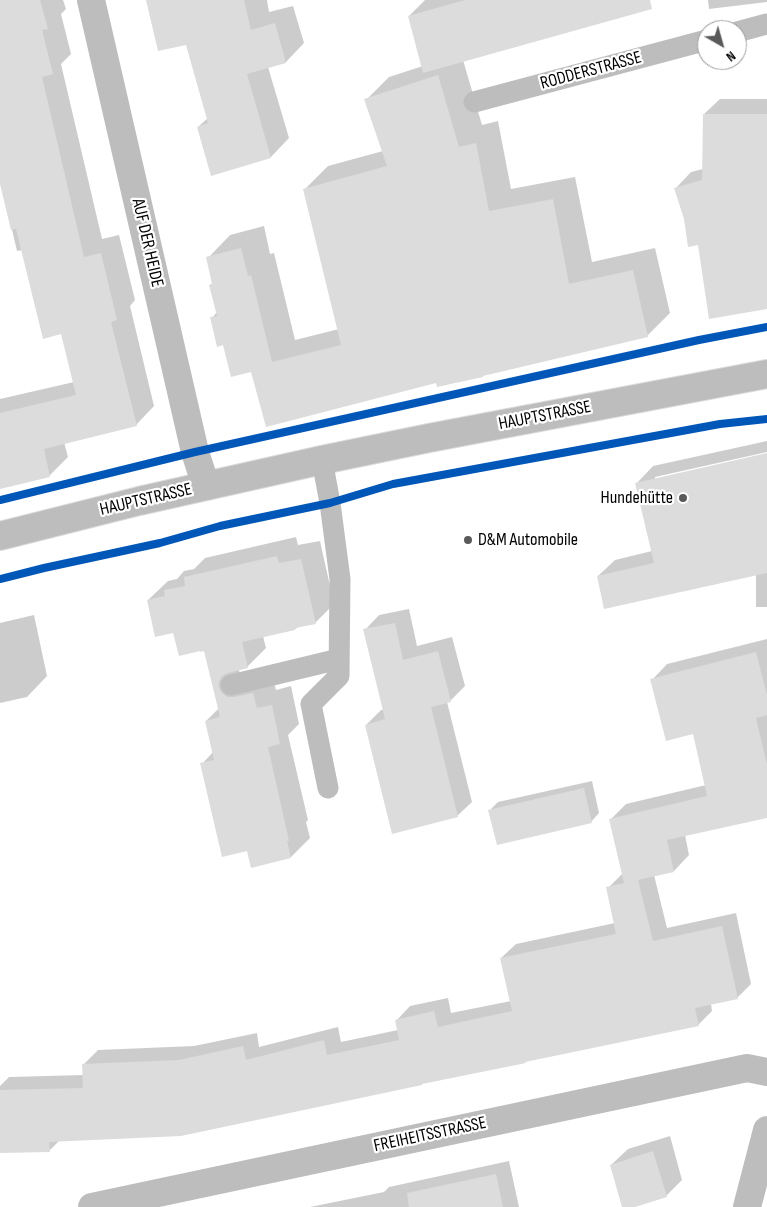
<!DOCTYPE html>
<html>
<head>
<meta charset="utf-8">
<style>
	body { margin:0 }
	#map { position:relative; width:767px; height:1207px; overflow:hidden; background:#fff; font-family:"Sofia Sans Condensed",sans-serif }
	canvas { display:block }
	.north { position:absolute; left:697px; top:20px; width:50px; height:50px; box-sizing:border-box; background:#fff; border:1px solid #999; border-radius:50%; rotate:142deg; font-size:14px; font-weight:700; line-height:20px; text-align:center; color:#000 }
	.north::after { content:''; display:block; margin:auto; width:18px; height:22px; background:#595959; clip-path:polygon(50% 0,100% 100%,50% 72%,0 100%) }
</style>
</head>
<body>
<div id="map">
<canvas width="767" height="1207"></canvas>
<div class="north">N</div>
</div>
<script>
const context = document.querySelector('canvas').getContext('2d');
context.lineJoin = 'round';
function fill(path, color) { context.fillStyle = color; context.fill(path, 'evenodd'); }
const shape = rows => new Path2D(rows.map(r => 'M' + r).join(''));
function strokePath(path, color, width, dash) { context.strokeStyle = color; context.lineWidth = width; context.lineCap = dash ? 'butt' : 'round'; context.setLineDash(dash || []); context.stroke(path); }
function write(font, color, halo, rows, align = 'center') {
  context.font = font + ' "Sofia Sans Condensed",sans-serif'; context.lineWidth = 4.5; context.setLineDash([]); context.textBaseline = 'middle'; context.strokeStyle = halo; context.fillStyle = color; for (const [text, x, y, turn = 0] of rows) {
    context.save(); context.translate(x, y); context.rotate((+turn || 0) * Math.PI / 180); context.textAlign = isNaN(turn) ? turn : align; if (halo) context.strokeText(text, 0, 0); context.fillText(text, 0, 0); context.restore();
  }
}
const shadow = shape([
	[0,0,63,0,66,9,61,14,71,54,61,64,102,239,119,235,135,300,130,306,154,406,136,425,64,442,68,457,49,476,0,487,0,399,74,382,62,333,23,250,17,251,0,178],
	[147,0,267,0,269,12,293,6,304,43,286,62,268,67,289,138,271,157,212,174,198,127,208,118,186,43],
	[425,0,620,0,463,60,482,125,498,121,511,189,575,177,592,262,655,248,670,313,647,336,437,381,252,370,224,344,212,318,217,312,210,285,213,283,208,258,230,235,264,226,270,254,274,253,295,340,339,329,305,189,328,166,383,151,366,100,389,77,423,66,409,16],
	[708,0,767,0,767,2,709,9],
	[720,99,767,99,767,308,699,244,685,218,676,188,691,172,703,169,704,114],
	[767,441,767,452,655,477,655,480,767,454,767,607,756,607,756,574,598,576,615,560,652,551,637,483,653,466],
	[296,537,298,545,320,541,334,604,315,623,298,627,295,629,263,636,266,648,247,667,238,669,241,674,272,674,276,690,291,686,299,724,288,735,308,820,306,822,310,838,291,857,252,866,248,850,202,764,213,752,206,721,219,708,204,650,174,631,148,600,168,581,177,579,184,571,194,569,205,558],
	[409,609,417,646,452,637,465,686,450,701,447,702,472,802,457,816,366,725,381,710,384,710,365,630,379,615],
	[34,615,47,676,27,697,0,703,0,623],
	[767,639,767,817,685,835,689,855,674,871,654,875,667,928,736,913,751,984,737,998,711,1004,712,1011,698,1025,60,1140,49,1151,0,1152,0,1086,9,1077,84,1075,84,1064,98,1050,194,1046,257,1033,259,1047,338,1027,341,1042,398,1030,396,1021,410,1006,448,998,451,1013,511,1001,501,958,516,944,615,923,608,888,623,873,610,820,626,804,706,785,694,732,652,680,667,664],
	[592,781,599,813,591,822,490,810,498,802],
	[670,1136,682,1180,666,1196,630,1207,623,1207,611,1165,628,1149],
	[509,1161,519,1207,310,1207,384,1192,389,1187]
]);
const building = shape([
	[0,0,40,0,48,29,42,30,53,74,42,77,84,257,101,253,117,320,111,322,137,426,44,449,50,477,0,489,0,413,76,395,61,334,43,339,16,229,11,230,0,184],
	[146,0,244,0,251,30,275,23,286,63,247,74,271,158,211,176,197,127,208,123,186,45,158,51],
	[465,0,650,0,652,9,423,73,408,16],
	[438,75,459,147,476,143,489,211,553,199,569,284,633,270,648,337,483,376,483,377,437,387,436,383,266,427,251,372,231,377,223,345,217,347,210,317,217,316,209,285,212,284,206,257,241,248,248,276,251,275,272,362,341,345,303,189,387,166,364,99],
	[703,114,767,114,767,309,709,319,698,245,688,247,684,219,674,188,702,180],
	[767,453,767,573,604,609,597,576,654,563,635,483],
	[277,556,279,563,301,559,316,624,295,628,295,630,242,642,248,668,228,673,222,676,219,682,219,688,222,693,227,697,234,697,253,693,257,708,272,705,280,744,268,747,289,841,287,841,291,858,251,868,247,851,222,857,200,763,214,760,205,721,220,717,204,651,200,652,200,651,179,656,173,633,155,637,147,600,165,596,164,590,185,586,184,577],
	[395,623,403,660,438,651,451,702,431,707,458,817,392,834,365,725,385,719,363,629],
	[756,652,767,695,767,715,756,718,767,765,767,818,667,840,674,872,624,883,609,819,707,796,693,734,666,741,650,679],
	[584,788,592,823,497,845,488,810],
	[638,880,653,941,722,926,738,999,695,1008,699,1026,525,1062,526,1063,422,1084,422,1085,181,1136,49,1142,50,1152,0,1153,0,1090,83,1088,82,1064,179,1060,243,1046,246,1060,324,1040,327,1055,399,1040,395,1020,434,1011,438,1027,512,1011,500,958,616,934,606,887],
	[653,1151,667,1197,635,1207,622,1207,610,1165],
	[496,1174,503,1207,409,1207,407,1193]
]);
const lane = shape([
	[737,32,767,24],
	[474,102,707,40],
	[322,460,330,503,340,579,339,676,311,704,328,788],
	[231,685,339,659]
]);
const street = shape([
	[91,0,195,452,206,486],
	[92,1207,747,1068,767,1072],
	[747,1207,767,1130]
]);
const primary = shape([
	[0,536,139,501,322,460,429,438,767,374]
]);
const cycleway = shape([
	[0,500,195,452,699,340,767,327],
	[0,579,44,568,160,543,220,526,330,503,393,484,720,424,767,419]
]);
const markers = [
	[683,498,5,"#595959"],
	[468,540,5,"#595959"]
];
const streetNames = [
	["RODDERSTRASSE",591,71,-15],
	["AUF DER HEIDE",147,243,77],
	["HAUPTSTRASSE",545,416,-11],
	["HAUPTSTRASSE",146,500,-13],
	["FREIHEITSSTRASSE",430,1135,-12]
];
const poiNames = [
	["Hundehütte",673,498],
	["D&M Automobile",478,540,"left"]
];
fill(shadow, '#0003');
fill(building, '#dcdcdc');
strokePath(primary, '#dbdbdb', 30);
strokePath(lane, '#bdbdbd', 21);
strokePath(street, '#bdbdbd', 28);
strokePath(primary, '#bdbdbd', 28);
strokePath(cycleway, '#0057b8', 8);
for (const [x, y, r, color] of markers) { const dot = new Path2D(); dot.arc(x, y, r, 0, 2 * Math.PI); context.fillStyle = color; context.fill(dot); strokePath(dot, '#fff', 2); }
write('18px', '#000', '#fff', streetNames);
write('18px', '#000', '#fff', poiNames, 'right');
</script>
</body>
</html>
